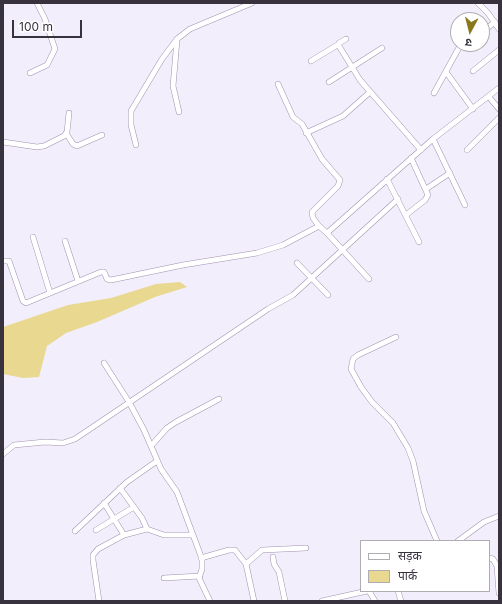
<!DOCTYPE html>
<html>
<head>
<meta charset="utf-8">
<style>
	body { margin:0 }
	#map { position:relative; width:502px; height:604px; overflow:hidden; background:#f3eefb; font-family:Inter,"Noto Sans Devanagari",sans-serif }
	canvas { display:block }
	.frame { position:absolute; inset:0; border:4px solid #38323f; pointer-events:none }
	.legend { position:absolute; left:360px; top:540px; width:130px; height:52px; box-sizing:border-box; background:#fff; border:1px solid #afadb2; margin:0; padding:5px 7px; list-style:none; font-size:12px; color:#38323f }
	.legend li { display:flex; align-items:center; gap:8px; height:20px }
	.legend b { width:20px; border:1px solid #afadb2 }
	.north { position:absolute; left:450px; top:12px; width:40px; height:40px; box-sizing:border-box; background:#fff; border:1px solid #afadb2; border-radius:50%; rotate:187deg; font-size:11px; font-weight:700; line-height:16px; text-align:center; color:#38323f }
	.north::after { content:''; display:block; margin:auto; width:14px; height:18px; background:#8a781c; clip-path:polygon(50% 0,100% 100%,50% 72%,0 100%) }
	.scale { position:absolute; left:12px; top:20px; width:70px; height:18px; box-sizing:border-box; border:2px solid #38323f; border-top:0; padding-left:5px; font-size:12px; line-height:14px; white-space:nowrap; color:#38323f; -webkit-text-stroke:3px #fff; paint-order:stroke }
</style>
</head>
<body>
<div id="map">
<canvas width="502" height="604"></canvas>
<div class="frame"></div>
<ul class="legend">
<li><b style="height:5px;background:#fff"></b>सड़क</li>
<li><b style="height:11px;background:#e9d890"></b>पार्क</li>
</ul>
<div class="north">उ</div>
<div class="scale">100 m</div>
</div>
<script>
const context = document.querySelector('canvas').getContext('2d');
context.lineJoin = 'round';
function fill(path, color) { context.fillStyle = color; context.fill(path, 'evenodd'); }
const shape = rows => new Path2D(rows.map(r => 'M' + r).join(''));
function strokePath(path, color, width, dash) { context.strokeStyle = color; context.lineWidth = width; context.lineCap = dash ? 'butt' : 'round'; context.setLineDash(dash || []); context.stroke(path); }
const green = shape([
	[180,282,187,287,155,297,97,322,66,333,47,346,39,377,23,378,3,374,3,327,68,305,111,298,156,284]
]);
const minor = shape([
	[478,3,488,13,499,29],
	[482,32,495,22],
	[346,39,339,43,339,46,360,80,421,150],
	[177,40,173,86,179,112],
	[311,61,339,44],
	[473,71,499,50],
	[446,72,473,109],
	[30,73,47,65,55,49,45,19,37,3],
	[329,82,382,48],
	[278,84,293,117,302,124,322,159,340,180,338,186,312,212,313,218,319,226],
	[434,93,461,44],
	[489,97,499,109],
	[66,133,73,144,77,146,102,135],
	[306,133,343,116,370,92],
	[433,139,465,205],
	[3,142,37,147,44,146,64,136,67,132,69,113],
	[136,145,131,125,131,111,162,59,177,39,190,29,252,3],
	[467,150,499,118],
	[387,179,419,242],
	[426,189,450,173],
	[406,215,425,200,428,195,411,158],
	[327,233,433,139,499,88],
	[33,237,50,293],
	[65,241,78,281],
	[3,261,9,261,23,301,26,303,101,272,104,272,107,279,111,280,183,265,257,253,283,245,319,226,327,233,369,279],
	[297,263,328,295],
	[396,337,358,355,353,359,351,369,361,387,372,402,393,423,408,448,413,461,424,511,437,541],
	[104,363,129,402,144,430,161,469,177,492,202,559,202,569,199,578,210,601],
	[151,446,167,428,176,422,219,399],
	[3,454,14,445,45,442,63,443,75,439,268,309,293,295,398,199],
	[120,488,142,518,147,529],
	[104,503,124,535],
	[96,530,134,507],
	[75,531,127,482,157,461],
	[458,541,484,522,499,516],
	[273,557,274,564,279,572,285,601],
	[201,558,229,550,235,550,246,564,254,601],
	[489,558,493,559,497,566,499,593],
	[246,564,262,550,306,548],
	[164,578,200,576],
	[369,591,375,601],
	[398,591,401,601],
	[99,601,93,560,93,555,98,549,124,535,147,529,164,535,192,535],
	[322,601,367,591]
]);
fill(green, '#e9d890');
strokePath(minor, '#a092b1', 6);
strokePath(minor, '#fff', 5);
</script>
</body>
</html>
